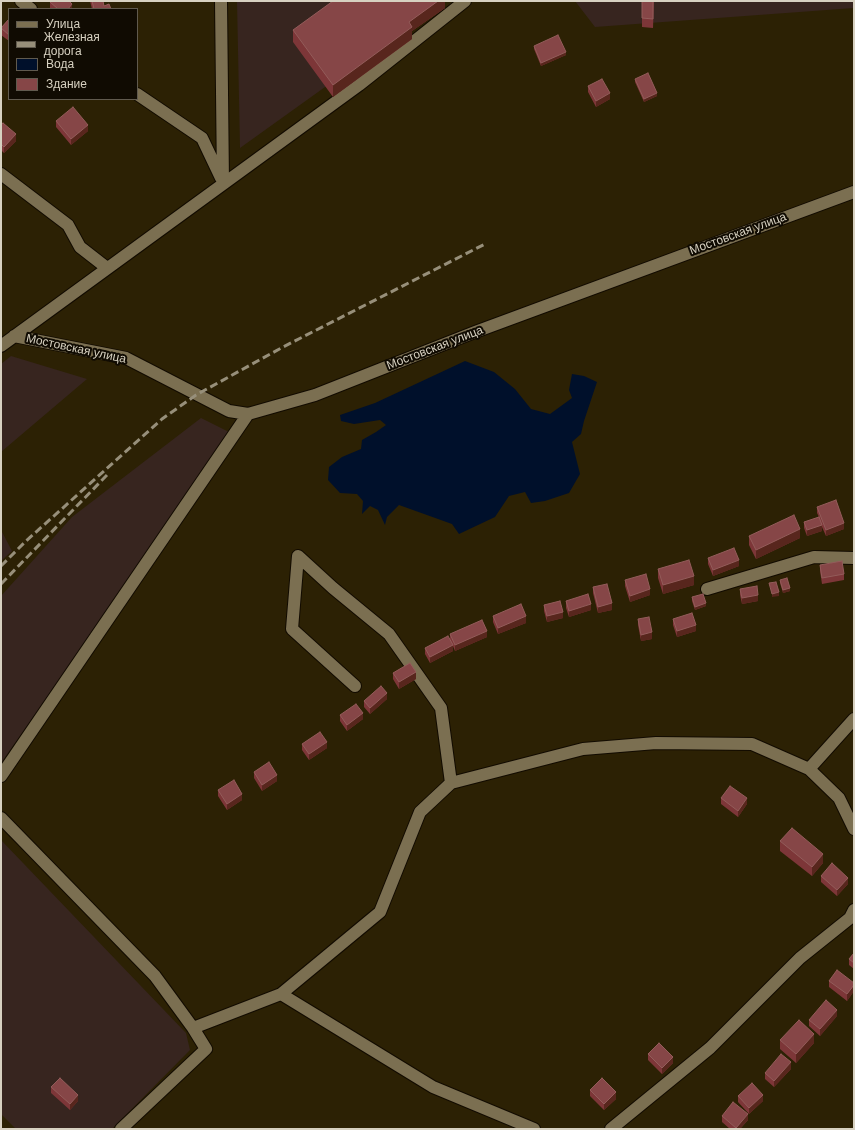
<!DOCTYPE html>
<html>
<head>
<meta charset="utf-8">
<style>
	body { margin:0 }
	#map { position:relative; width:855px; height:1130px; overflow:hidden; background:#2c2104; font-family:Helvetica,sans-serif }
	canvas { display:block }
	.frame { position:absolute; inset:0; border:2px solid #d7d1c1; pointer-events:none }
	.legend { position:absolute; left:8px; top:8px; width:130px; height:92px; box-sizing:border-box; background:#100b02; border:1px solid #605a4e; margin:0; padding:5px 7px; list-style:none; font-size:12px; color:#d7d1c1 }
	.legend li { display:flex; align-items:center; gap:8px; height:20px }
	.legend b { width:20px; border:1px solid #605a4e }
</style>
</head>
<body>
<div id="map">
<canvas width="855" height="1130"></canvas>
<div class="frame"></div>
<ul class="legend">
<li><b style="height:5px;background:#7b6f51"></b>Улица</li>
<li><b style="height:5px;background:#978f7a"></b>Железная дорога</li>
<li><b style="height:11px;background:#00102b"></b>Вода</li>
<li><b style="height:11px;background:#864647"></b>Здание</li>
</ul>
</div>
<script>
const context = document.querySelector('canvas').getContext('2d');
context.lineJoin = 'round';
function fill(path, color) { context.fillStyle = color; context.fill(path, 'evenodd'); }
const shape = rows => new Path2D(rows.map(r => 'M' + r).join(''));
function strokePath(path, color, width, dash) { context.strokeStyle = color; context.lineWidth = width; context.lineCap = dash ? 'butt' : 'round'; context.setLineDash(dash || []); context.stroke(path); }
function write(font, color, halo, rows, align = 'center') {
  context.font = font + ' Helvetica,sans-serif'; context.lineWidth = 4; context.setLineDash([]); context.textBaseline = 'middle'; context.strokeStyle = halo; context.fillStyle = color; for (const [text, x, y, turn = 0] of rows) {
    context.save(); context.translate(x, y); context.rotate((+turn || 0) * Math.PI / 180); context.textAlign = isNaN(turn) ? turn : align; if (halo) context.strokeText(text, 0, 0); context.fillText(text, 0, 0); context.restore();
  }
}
const industrial = shape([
	[237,1,445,1,240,148],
	[575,1,854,1,854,8,595,27],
	[11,356,87,379,1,452,1,364],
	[201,418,233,434,1,763,1,596,72,517],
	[1,530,12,551,1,561],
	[1,840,186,1033,190,1050,112,1129,16,1129,1,1114]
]);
const water = shape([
	[465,361,494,372,515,389,531,409,550,414,572,398,569,390,572,374,584,376,597,382,584,421,581,434,572,442,580,474,569,493,545,501,531,503,525,492,509,496,495,517,459,534,452,524,399,505,387,517,385,525,378,510,370,506,362,514,363,501,357,494,340,493,328,480,329,467,342,457,361,449,362,440,376,432,386,425,380,420,354,424,341,421,340,415,375,403]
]);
const minor = shape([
	[21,1,31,9],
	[221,1,223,183],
	[137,94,202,138,221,178],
	[1,174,68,225,80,247,107,268],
	[14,336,126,358,229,411,248,414,315,395,475,332,854,192],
	[1,346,359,85,465,1],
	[298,556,333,588,389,634,441,708,451,783],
	[298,556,292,629,355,686],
	[707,589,814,557,854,558],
	[809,769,854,719],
	[1,776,248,414],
	[1,818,155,976,193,1028,206,1049,121,1129],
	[281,994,380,912,420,812,451,783,583,749,656,743,752,744,809,769,839,798,854,829],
	[193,1028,281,994,433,1087,534,1129],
	[611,1129,710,1048,800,958,850,918,854,910]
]);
const rail = shape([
	[1,566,26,541,162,419,196,395,283,347,487,243],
	[1,584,107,475]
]);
const wall = shape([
	[90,1,103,1,104,6,111,9,92,9],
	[445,1,445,8,412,31,412,39,333,97,293,42,293,30],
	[642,1,654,1,653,28,642,27],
	[50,2,72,9,51,9,50,8],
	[9,19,9,41,1,35,1,28],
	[534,46,566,55,541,66,534,49],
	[635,79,657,96,644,102,635,82],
	[588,86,610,99,596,107,588,92],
	[56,121,88,131,71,145,56,127],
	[1,125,16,141,4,153,1,150],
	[817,507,844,529,826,536,822,527,822,531,807,536,804,528,804,522,819,517,817,513],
	[749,536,800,538,756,559,749,545],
	[708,558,739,566,713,576,708,564],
	[820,565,844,574,844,580,822,584,820,571],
	[658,569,694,585,663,594,658,578],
	[625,580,650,595,630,602,625,586],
	[780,580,790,591,783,593,780,583],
	[593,587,612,610,598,613,593,593],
	[740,589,758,601,742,604,740,595],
	[692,597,706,606,695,610,692,601],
	[566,601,591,610,569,617,566,608],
	[544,605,563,618,547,622,544,611],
	[493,616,526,623,498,634,493,622],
	[638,619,652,639,641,641,638,625],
	[673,619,696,631,677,637,673,625],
	[450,634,487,637,455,651,453,646,453,651,430,663,425,654,425,648,452,644,450,640],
	[393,673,416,679,399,689,393,679],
	[387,699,370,714,364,707,364,701],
	[340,715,363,719,347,731,340,721],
	[302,744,327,748,309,760,302,750],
	[254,772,277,781,262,791,254,778],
	[218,790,242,800,227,810,218,796],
	[721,798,747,804,738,817,721,804],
	[780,841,823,863,812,876,780,851],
	[821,876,848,884,837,896,821,882],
	[854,953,854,969,849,965,849,959],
	[829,981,854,983,854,991,847,1001,829,987],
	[837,1016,820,1036,809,1026,809,1020],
	[780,1040,814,1043,796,1063,780,1049],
	[648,1054,673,1063,662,1074,648,1060],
	[791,1069,774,1087,765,1079,765,1073],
	[51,1087,78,1101,70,1110,51,1093],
	[590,1090,616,1099,604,1110,590,1096],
	[738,1096,763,1101,749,1114,738,1102],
	[722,1116,748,1120,740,1129,730,1129,722,1122]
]);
const shadedWall = shape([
	[438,1,445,1,445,8,412,31,412,39,333,97,333,85,409,22],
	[72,4,72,9,68,9],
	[566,52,566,55,541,66,541,63],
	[610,93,610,99,596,107,596,101],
	[657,93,657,96,644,102,644,99],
	[88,125,88,131,71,145,71,139],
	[16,134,16,141,4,153,4,147],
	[844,523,844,529,826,536,826,530],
	[822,525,822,531,807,536,807,530],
	[800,529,800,538,756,559,756,550],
	[739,560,739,566,713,576,713,570],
	[694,576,694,585,663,594,663,585],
	[790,588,790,591,783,593,783,590],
	[650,589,650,595,630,602,630,596],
	[779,592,779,596,772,597,772,594],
	[758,595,758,601,742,604,742,598],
	[612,603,612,610,598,613,598,607],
	[706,603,706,606,695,610,695,607],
	[591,604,591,610,569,617,569,611],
	[563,612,563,618,547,622,547,616],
	[526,616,526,623,498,634,498,628],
	[696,625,696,631,677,637,677,631],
	[487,631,487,637,455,651,455,645],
	[652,632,652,639,641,641,641,635],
	[453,645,453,651,430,663,430,657],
	[416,672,416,679,399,689,399,682],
	[387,693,387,699,370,714,370,708],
	[363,713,363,719,347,731,347,725],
	[327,742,327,748,309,760,309,754],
	[277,775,277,781,262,791,262,785],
	[242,794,242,800,227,810,227,804],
	[747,798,747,804,738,817,738,811],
	[823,854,823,863,812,876,812,867],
	[848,878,848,884,837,896,837,890],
	[854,985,854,991,847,1001,847,994],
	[837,1010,837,1016,820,1036,820,1029],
	[814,1034,814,1043,796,1063,796,1054],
	[673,1057,673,1063,662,1074,662,1068],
	[791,1062,791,1069,774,1087,774,1081],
	[616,1092,616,1099,604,1110,604,1104],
	[78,1095,78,1101,70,1110,70,1104],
	[763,1095,763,1101,749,1114,749,1108],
	[748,1114,748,1120,740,1129,736,1129,736,1128]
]);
const building = shape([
	[51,1,69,1,72,4,68,9,58,9,50,2,51,1],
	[92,1,103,1,104,6,109,4,111,9,94,9,92,1],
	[333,1,438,1,409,22,412,27,333,85,293,30,333,1],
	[642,1,653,1,653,19,642,18,642,1],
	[9,19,9,35,1,28,9,19],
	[558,35,566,52,541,63,534,46,558,35],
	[648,73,657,93,644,99,635,79,648,73],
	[602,79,610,93,596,101,588,86,602,79],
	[73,107,88,125,71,139,56,121,73,107],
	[3,123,16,134,4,147,1,144,1,125,3,123],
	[836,500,844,523,826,530,817,507,836,500],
	[794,515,800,529,756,550,749,536,794,515],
	[819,517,822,525,807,530,804,522,819,517],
	[734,548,739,560,713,570,708,558,734,548],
	[689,560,694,576,663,585,658,569,689,560],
	[842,561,844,574,822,578,820,565,842,561],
	[646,574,650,589,630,596,625,580,646,574],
	[787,578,790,588,783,590,780,580,787,578],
	[776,582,779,592,772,594,769,583,776,582],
	[607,584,612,603,598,607,593,587,607,584],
	[757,586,758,595,742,598,740,589,757,586],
	[588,594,591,604,569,611,566,601,588,594],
	[703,594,706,603,695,607,692,597,703,594],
	[560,601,563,612,547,616,544,605,560,601],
	[521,604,526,616,498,628,493,616,521,604],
	[692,613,696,625,677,631,673,619,692,613],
	[649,617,652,632,641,635,638,619,649,617],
	[482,620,487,631,455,645,450,634,482,620],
	[448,636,453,645,430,657,425,648,448,636],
	[410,663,416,672,399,682,393,673,410,663],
	[381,686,387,693,370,708,364,701,381,686],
	[356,704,363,713,347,725,340,715,356,704],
	[320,732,327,742,309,754,302,744,320,732],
	[269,762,277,775,262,785,254,772,269,762],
	[234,780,242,794,227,804,218,790,234,780],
	[730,786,747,798,738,811,721,798,730,786],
	[792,828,823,854,812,867,780,841,792,828],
	[832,863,848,878,837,890,821,876,832,863],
	[854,953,854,963,849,959,854,953],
	[837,970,854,983,854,985,847,994,829,981,837,970],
	[826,1000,837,1010,820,1029,809,1020,826,1000],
	[799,1020,814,1034,796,1054,780,1040,799,1020],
	[659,1043,673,1057,662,1068,648,1054,659,1043],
	[781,1054,791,1062,774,1081,765,1073,781,1054],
	[60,1078,78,1095,70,1104,51,1087,60,1078],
	[602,1078,616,1092,604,1104,590,1090,602,1078],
	[752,1083,763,1095,749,1108,738,1096,752,1083],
	[733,1102,748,1114,736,1128,722,1116,733,1102]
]);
const streetNames = [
	["Мостовская улица",738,234,-20],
	["Мостовская улица",435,348,-21],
	["Мостовская улица",76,349,12]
];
fill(industrial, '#37251f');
fill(water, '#00102b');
strokePath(minor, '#120b00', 14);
strokePath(minor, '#7b6f51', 12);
strokePath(rail, '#978f7a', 3, [8, 4]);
fill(wall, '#7d3638');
fill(shadedWall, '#58261d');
fill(building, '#864647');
strokePath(building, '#935c5a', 1);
write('12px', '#d7d1c1', '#100b02', streetNames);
</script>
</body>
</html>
